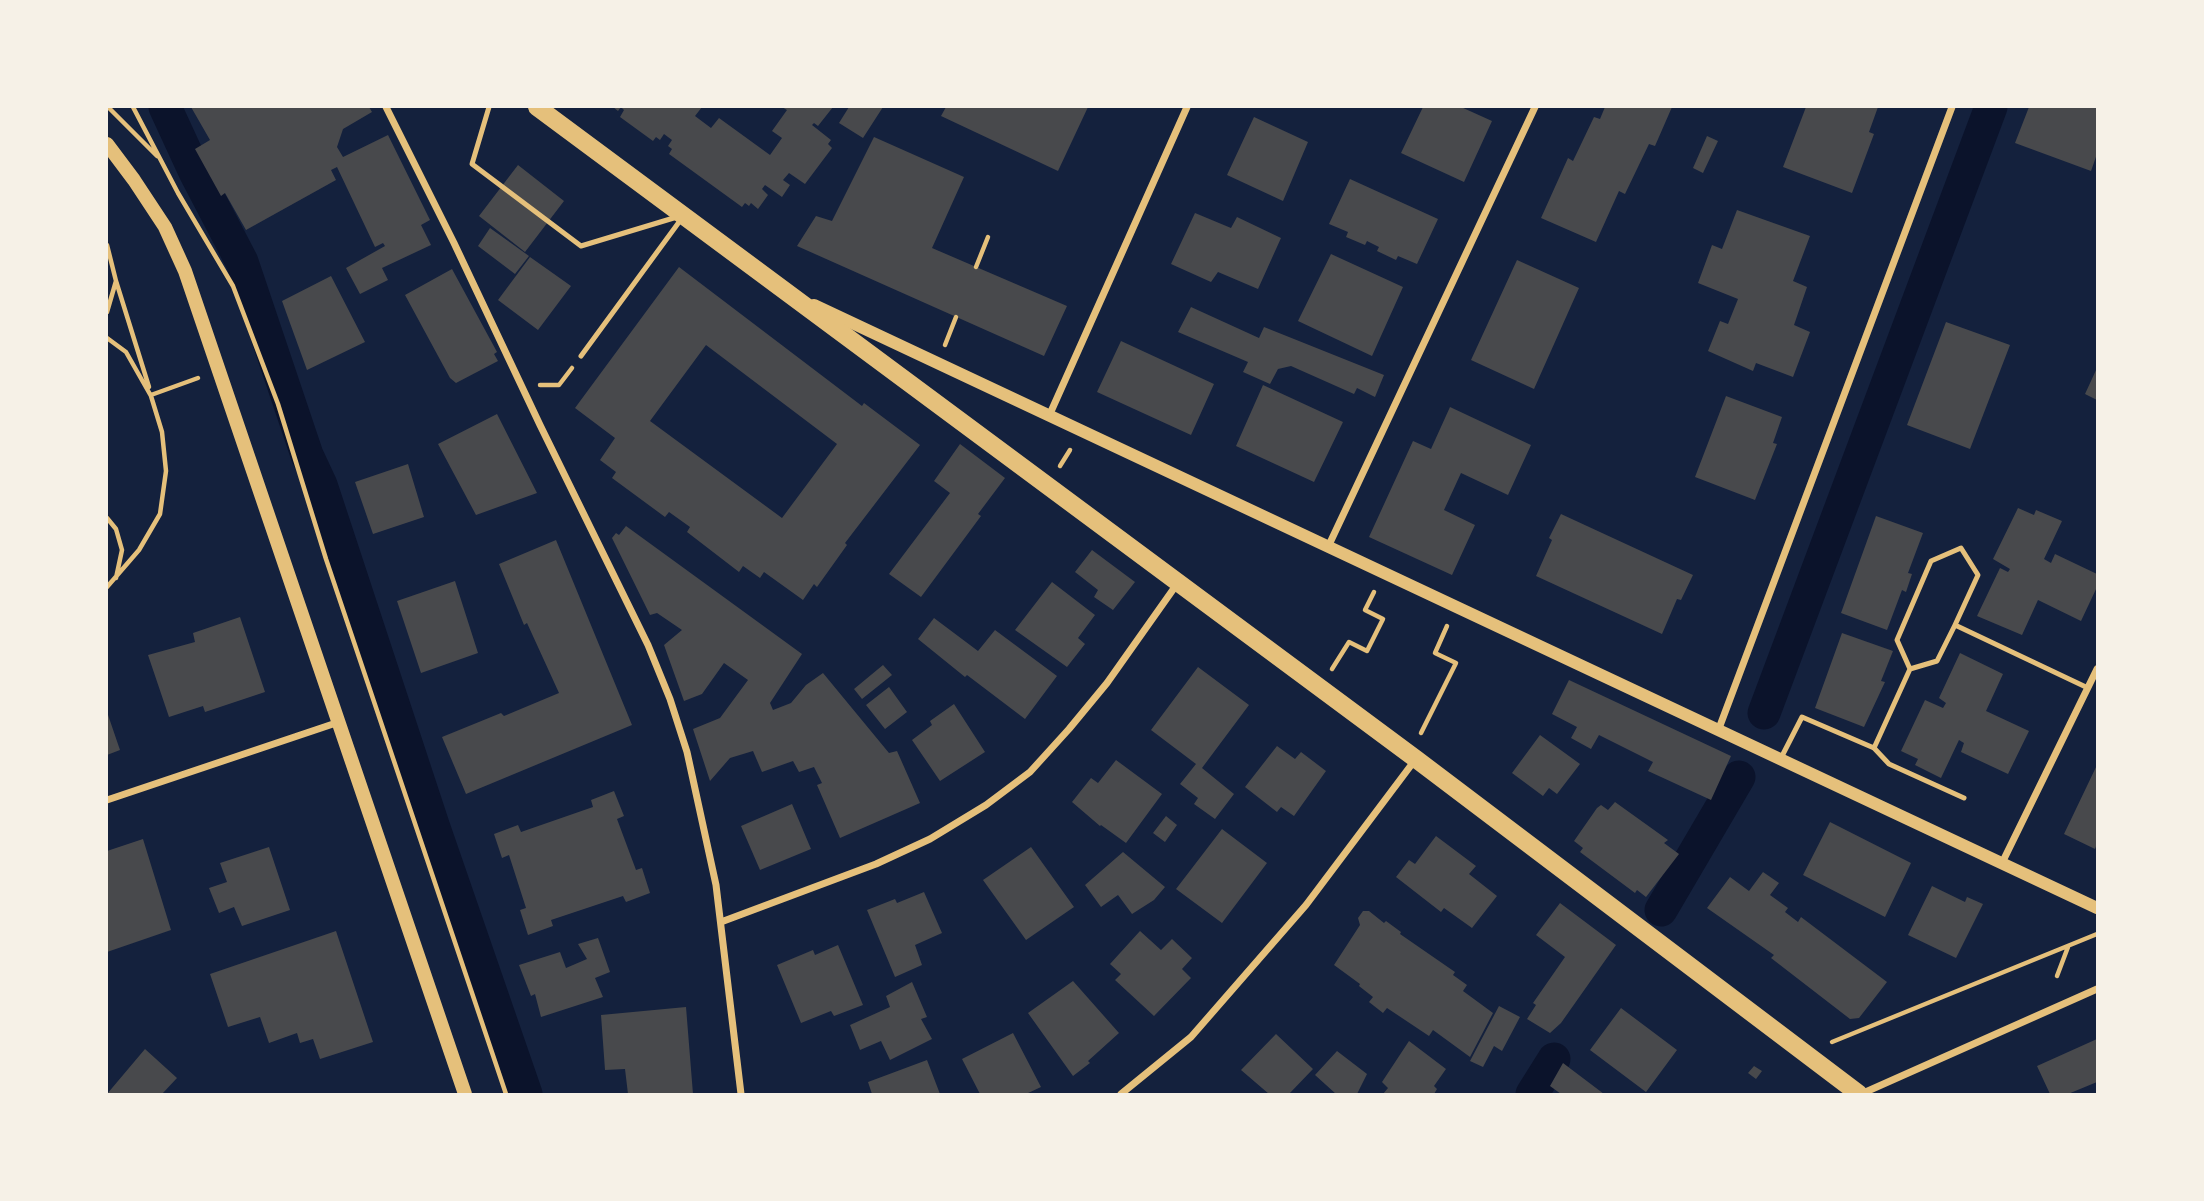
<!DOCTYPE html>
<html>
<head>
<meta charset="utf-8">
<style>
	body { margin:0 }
	#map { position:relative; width:2204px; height:1201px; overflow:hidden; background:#14213d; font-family:"Asap Condensed",sans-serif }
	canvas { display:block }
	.frame { position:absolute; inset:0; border:108px solid #f6f1e7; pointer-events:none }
</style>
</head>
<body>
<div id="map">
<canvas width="2204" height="1201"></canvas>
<div class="frame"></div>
</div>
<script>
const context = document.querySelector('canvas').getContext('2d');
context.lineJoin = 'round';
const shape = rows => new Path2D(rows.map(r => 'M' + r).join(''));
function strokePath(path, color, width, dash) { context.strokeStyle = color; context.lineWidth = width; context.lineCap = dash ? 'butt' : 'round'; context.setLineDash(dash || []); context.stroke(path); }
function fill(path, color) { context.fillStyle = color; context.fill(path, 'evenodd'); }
const canal = shape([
	[165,107,195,172,242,262,307,455,321,485,433,825,526,1094],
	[1764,713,1991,107],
	[1661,910,1739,777],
	[1532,1094,1554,1059]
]);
const building = shape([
	[191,107,369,107,372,112,343,129,337,147,343,157,388,135,430,220,421,225,431,245,382,268,388,280,360,294,346,268,385,246,383,243,375,247,337,167,331,170,336,180,246,230,225,193,221,196,195,149,210,140],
	[613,107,702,107,695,116,711,128,719,118,770,155,782,138,772,131,787,110,782,107,833,107,818,126,814,123,812,125,831,140,828,144,832,148,805,184,789,173,783,180,790,185,782,197,765,185,762,189,768,195,758,209,751,203,749,206,745,203,742,207,669,154,672,149,668,146,672,140,664,134,660,140,656,137,653,141,620,117,624,110,621,107,618,111],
	[849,107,883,107,863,138,839,123],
	[946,107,1088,107,1058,171,941,116],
	[1423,107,1461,107,1492,121,1464,182,1401,153],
	[1605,107,1672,107,1655,146,1649,144,1625,194,1619,191,1596,242,1541,218,1568,158,1573,161,1594,117,1600,119],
	[1806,107,1878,107,1869,132,1874,134,1852,193,1783,167],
	[2029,107,2097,108,2097,154,2091,171,2015,143],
	[1254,117,1308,142,1283,201,1227,175],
	[1707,136,1718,141,1703,173,1693,168],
	[874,137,964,177,932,248,1067,306,1044,356,797,246,816,216,832,221],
	[518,165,564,201,525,252,479,216],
	[1350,179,1438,219,1417,264,1398,256,1396,260,1377,251,1379,247,1367,241,1365,245,1346,237,1348,232,1329,224],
	[1737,210,1810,236,1793,281,1807,287,1794,325,1810,332,1793,377,1756,363,1753,371,1708,351,1720,321,1728,324,1738,299,1698,283,1712,245,1722,249],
	[1195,213,1231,228,1237,217,1281,238,1258,289,1218,272,1211,282,1171,264],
	[490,228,529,256,515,274,478,246],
	[1331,254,1403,287,1372,356,1298,321],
	[530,257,571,286,538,330,498,300],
	[1517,260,1579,288,1534,389,1471,360],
	[679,267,862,406,864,403,920,445,845,543,847,545,817,587,814,584,803,600,764,572,760,578,743,566,739,572,687,532,690,527,669,512,665,517,612,478,616,472,600,460,615,438,575,408],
	[706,345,837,444,782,518,650,421],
	[452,269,497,352,494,354,498,361,456,383,450,378,405,295],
	[331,276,365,342,307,370,282,301],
	[1191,307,1259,338,1264,327,1384,375,1375,397,1357,388,1354,394,1291,366,1278,369,1270,384,1243,372,1248,362,1178,332],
	[1946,322,2010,345,1970,449,1907,425],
	[1121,341,1214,384,1191,435,1097,392],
	[2097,368,2097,400,2085,394],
	[1263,385,1343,422,1314,482,1236,446],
	[1726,396,1782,417,1773,443,1777,444,1755,500,1695,477],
	[1450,407,1531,445,1508,495,1461,473,1444,510,1475,525,1452,575,1369,537,1413,441,1431,449],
	[497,414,537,493,476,515,438,444],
	[960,444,1005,478,978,514,981,516,921,597,889,574,950,493,934,481],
	[408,464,424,517,373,534,355,482],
	[2018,508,2034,515,2036,510,2062,521,2044,559,2051,563,2055,554,2097,574,2097,587,2081,621,2038,600,2022,635,1977,616,2000,568,2008,572,2010,569,1993,559],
	[1561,514,1693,575,1681,600,1677,599,1662,634,1536,576,1552,540,1549,538],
	[1876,516,1923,533,1908,573,1912,574,1906,592,1902,590,1887,630,1841,613],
	[626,526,802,654,770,703,773,710,791,703,806,685,823,673,889,753,897,751,920,803,840,838,817,785,822,783,814,767,799,772,793,761,762,772,753,751,730,758,710,781,693,729,720,718,748,680,724,663,702,694,684,701,664,645,682,630,657,613,650,615,612,538,616,533,619,535],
	[556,540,632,725,466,794,442,737,501,713,504,716,559,693,527,623,524,625,499,564],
	[1092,550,1135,582,1113,610,1094,597,1098,590,1075,572],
	[455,581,478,653,421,673,397,601],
	[1052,582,1095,615,1078,638,1085,644,1067,667,1015,630],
	[240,617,265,692,205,712,203,706,169,717,148,655,195,642,193,633],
	[934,618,978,651,995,630,1057,676,1025,719,967,675,965,677,918,639],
	[1842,633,1893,651,1881,681,1885,682,1864,727,1815,708],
	[1960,653,2003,674,1986,711,2029,731,2008,774,1961,752,1964,743,1959,740,1941,778,1915,765,1918,759,1901,751,1925,700,1943,708,1946,703,1939,698],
	[883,665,892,675,862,699,854,689],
	[1198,667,1249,705,1202,768,1234,794,1215,819,1194,804,1198,798,1180,784,1196,764,1151,730],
	[1569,680,1731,756,1711,800,1648,771,1653,762,1599,735,1591,749,1571,738,1577,727,1552,714],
	[889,687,907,712,885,729,866,705],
	[954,704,985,752,940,781,912,740,932,725,930,721],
	[107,712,120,750,107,755],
	[1540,735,1580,764,1557,794,1549,788,1543,796,1512,773],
	[1277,746,1295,759,1301,752,1326,771,1294,816,1281,807,1277,812,1245,787],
	[1116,760,1162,794,1126,843,1101,825,1100,826,1072,802,1091,778,1098,783],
	[2097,765,2097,844,2095,849,2064,834],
	[614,791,624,816,617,819,636,870,642,868,650,893,626,902,623,896,551,920,553,926,528,935,520,910,526,908,509,855,502,858,494,834,518,825,521,832,593,807,591,800],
	[1615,802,1668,840,1664,843,1679,854,1646,897,1637,890,1635,893,1580,852,1583,848,1574,841,1597,808,1601,805,1608,810],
	[792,804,811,849,760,870,741,826],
	[1166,816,1177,825,1165,842,1153,833],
	[1830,822,1911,863,1885,917,1803,875],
	[1222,829,1267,863,1222,923,1176,889],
	[1436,836,1476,866,1469,874,1497,896,1472,928,1444,908,1441,912,1396,877,1409,860,1415,864],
	[143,839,171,930,107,952,107,851],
	[269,847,290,910,242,926,234,907,219,913,209,888,227,882,220,863],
	[1031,847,1074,907,1026,940,983,880],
	[1123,852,1165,887,1154,900,1132,914,1118,895,1101,907,1085,885],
	[1763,872,1779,883,1770,895,1788,908,1785,912,1798,922,1801,917,1887,982,1859,1018,1850,1019,1771,958,1774,955,1707,908,1730,877,1749,891],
	[1932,886,1965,902,1967,897,1983,904,1956,958,1908,935],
	[924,892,942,933,915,945,922,965,895,977,867,910,895,899,897,903],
	[1560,903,1616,945,1561,1023,1550,1033,1527,1019,1536,1005,1533,1003,1565,957,1536,935],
	[1363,911,1369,911,1384,923,1386,921,1401,932,1400,934,1455,972,1453,975,1467,985,1463,991,1493,1013,1470,1057,1433,1030,1429,1036,1387,1008,1383,1013,1369,1002,1373,997,1359,986,1360,984,1334,965,1360,925,1358,918],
	[336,931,373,1042,320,1059,313,1039,300,1043,297,1033,269,1043,260,1017,228,1027,210,974],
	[1140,931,1161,950,1172,939,1192,958,1182,969,1191,978,1154,1016,1115,980,1121,974,1110,964],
	[598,938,610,972,595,978,603,997,541,1017,535,994,531,996,519,965,560,952,566,968,587,959,578,944],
	[838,945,863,1005,834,1016,831,1011,801,1023,777,965,813,950,815,955],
	[1073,981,1119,1033,1088,1061,1090,1063,1073,1076,1028,1013],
	[912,982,927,1017,921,1019,932,1039,890,1060,881,1041,860,1050,850,1025,890,1007,886,996],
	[1499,1006,1520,1017,1502,1051,1494,1046,1483,1067,1470,1061],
	[686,1007,693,1094,628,1094,625,1069,605,1070,601,1015],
	[1621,1008,1677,1050,1646,1092,1590,1050],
	[1013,1033,1041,1087,1026,1094,980,1094,962,1059],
	[1276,1034,1313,1069,1289,1094,1269,1094,1241,1070],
	[2097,1039,2097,1082,2068,1094,2050,1094,2037,1066],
	[1409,1041,1446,1069,1434,1086,1437,1089,1434,1094,1383,1094,1388,1088,1382,1082],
	[145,1049,177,1078,162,1094,107,1094],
	[1337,1051,1367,1074,1357,1094,1336,1094,1315,1075],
	[927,1060,940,1094,872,1094,868,1082],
	[1563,1063,1604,1094,1561,1094,1550,1086],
	[1754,1066,1762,1071,1756,1079,1748,1073]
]);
const path = shape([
	[108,107,157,156],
	[133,107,178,193,233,286,278,404,326,559,506,1094],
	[107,245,116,281,107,312],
	[976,267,988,237],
	[116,281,149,387],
	[107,338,126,352,151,396,162,432,166,471,160,514,139,550,107,587],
	[945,345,956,317],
	[540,385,559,385,572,368],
	[151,395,198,378],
	[1060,466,1070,450],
	[107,518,116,529,122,550,116,578],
	[1332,669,1349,642,1367,651,1383,619,1365,610,1374,592],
	[1421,733,1456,663,1435,653,1447,626],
	[2057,976,2068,947],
	[1832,1042,2097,934]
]);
const service = shape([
	[489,107,472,164,581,246,677,217],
	[581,356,682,218],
	[1955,625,1937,661,1910,669,1897,640,1931,561,1961,548,1978,575,1955,625,2088,688],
	[1874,748,1889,764,1964,798],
	[1781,758,1802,717,1874,748,1910,669]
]);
const minor = shape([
	[386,107,454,243,540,425,648,645,670,699,687,752,716,885,741,1094],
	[1049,416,1187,107],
	[1328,547,1535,107],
	[1718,731,1952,107],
	[107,800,339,722],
	[2002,863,2097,669],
	[721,922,876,864,930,839,986,805,1030,772,1069,729,1107,683,1177,584],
	[1121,1094,1191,1037,1306,905,1415,760],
	[1861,1094,2097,989]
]);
const tertiary = shape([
	[814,305,2097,908]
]);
const secondary = shape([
	[107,144,134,180,165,227,185,271,465,1094]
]);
const primary = shape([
	[537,107,1416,759,1859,1094]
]);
strokePath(canal, '#0b132b', 33);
fill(building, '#48494c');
strokePath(path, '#e5c07b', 4.5);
strokePath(service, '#e5c07b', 5);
strokePath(minor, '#e5c07b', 7);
strokePath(tertiary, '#e5c07b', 12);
strokePath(secondary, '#e5c07b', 14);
strokePath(primary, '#e5c07b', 18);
</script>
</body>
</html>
